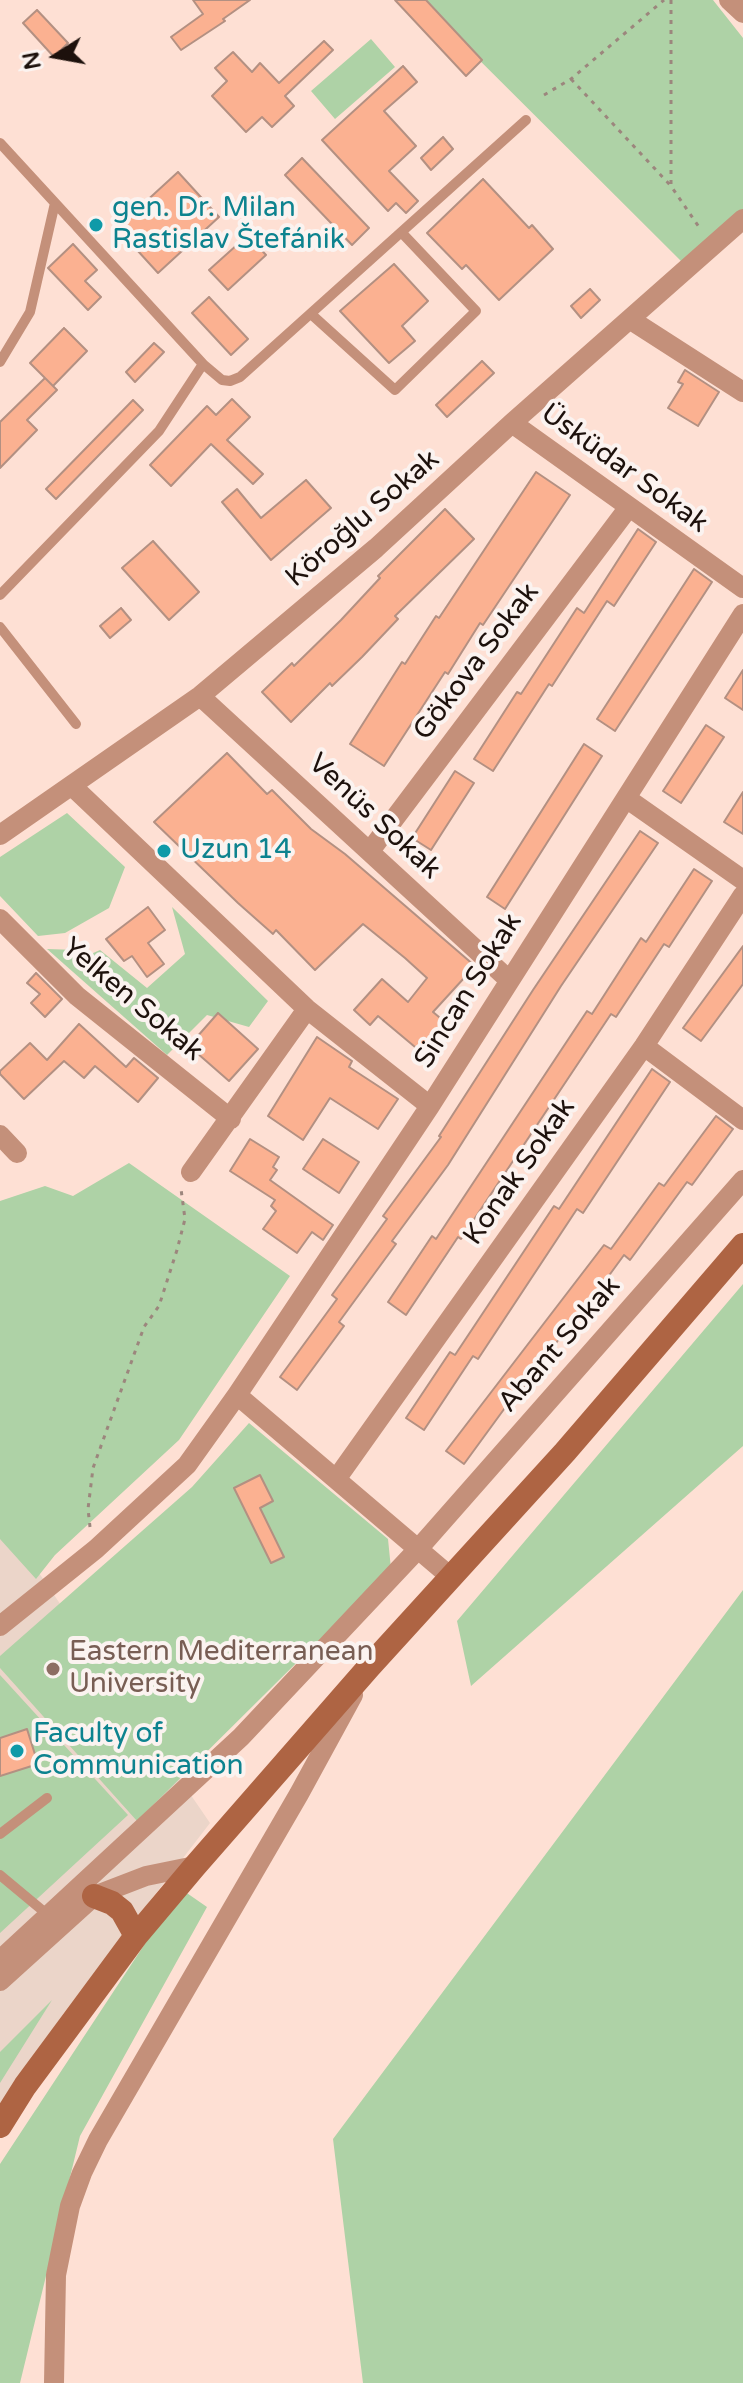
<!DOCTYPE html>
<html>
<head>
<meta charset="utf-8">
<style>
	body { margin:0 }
	#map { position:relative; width:743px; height:2383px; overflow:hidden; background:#fee0d4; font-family:"Varela Round",sans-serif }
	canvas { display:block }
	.north { position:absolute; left:16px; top:16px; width:80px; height:80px; -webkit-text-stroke:6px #fbf3f0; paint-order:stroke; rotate:259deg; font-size:22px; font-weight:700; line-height:32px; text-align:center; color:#1d110c }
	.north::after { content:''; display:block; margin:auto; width:28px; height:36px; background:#1d110c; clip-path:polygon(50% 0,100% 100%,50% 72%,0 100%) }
</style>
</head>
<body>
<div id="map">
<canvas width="743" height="2383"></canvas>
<div class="north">N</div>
</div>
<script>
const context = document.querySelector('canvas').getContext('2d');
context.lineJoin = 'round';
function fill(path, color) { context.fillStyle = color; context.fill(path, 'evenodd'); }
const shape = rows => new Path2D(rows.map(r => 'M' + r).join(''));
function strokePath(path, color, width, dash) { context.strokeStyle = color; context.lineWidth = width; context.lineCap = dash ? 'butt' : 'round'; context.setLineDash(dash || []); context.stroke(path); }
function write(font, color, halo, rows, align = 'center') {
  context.font = font + ' "Varela Round",sans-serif'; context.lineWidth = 8; context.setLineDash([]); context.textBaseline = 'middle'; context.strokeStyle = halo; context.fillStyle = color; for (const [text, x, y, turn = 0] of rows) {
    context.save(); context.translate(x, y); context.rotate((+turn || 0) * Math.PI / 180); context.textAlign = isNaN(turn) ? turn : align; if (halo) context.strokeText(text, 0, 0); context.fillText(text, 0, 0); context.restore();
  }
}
const education = shape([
	[0,1516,210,1823,63,2014,0,2110]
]);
const green = shape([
	[419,0,713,0,743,38,743,214,682,262],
	[371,39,395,67,335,119,311,91],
	[67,813,125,867,109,908,65,933,38,936,0,896,0,857],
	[172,907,268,1001,249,1027,207,1015,167,1055,47,949,77,950,82,958,100,950,147,988,185,954],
	[129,1163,290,1276,179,1440,55,1555,36,1579,0,1539,0,1201,45,1186,73,1196],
	[743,1284,743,1446,471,1686,457,1621],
	[249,1423,388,1539,391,1569,137,1821,0,1668,0,1656,192,1487],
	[743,1590,743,2383,363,2383,333,2139],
	[0,1675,128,1815,0,1933],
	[181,1889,207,1907,80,2136,20,2383,0,2383,0,2164],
	[52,2000,0,2083,0,2052]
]);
const building = shape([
	[193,0,250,0,223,19,225,21,181,50,171,37,203,14,193,0],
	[395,0,426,0,482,60,466,76,395,0],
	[37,10,68,43,54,57,23,23,37,10],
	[324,41,333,50,285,96,294,106,272,127,262,117,246,132,212,96,227,81,215,68,233,52,252,72,260,63,279,83,324,41],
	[403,66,417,82,384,111,416,146,389,171,418,201,406,213,396,203,388,211,322,140,403,66],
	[443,137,453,149,431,170,421,158,443,137],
	[302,158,369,228,352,245,285,175,302,158],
	[178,172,219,217,158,273,117,228,178,172],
	[483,179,529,228,532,225,553,249,499,300,466,265,462,269,427,233,483,179],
	[248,235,266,255,228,290,209,270,248,235],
	[73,244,97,270,85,281,101,297,88,310,48,268,73,244],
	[394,264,428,301,402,326,415,341,389,363,340,311,394,264],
	[590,289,600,300,581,318,571,306,590,289],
	[209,297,248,339,231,355,192,313,209,297],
	[64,328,87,351,53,386,30,363,64,328],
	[154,343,164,352,135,382,126,372,154,343],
	[482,361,494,373,447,417,436,405,482,361],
	[685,370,719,392,698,426,668,408,683,384,678,382,685,370],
	[45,378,57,390,27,420,37,430,0,468,0,422,45,378],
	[232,399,250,417,227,440,263,474,253,484,211,444,171,486,150,465,207,406,216,415,232,399],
	[133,400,143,410,56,499,46,489,133,400],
	[536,472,570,495,483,625,480,623,448,674,445,672,384,766,350,744,402,662,405,664,436,616,439,618,536,472],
	[306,480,331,508,271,560,222,502,237,489,261,518,306,480],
	[445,509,474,539,395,616,398,619,362,657,332,686,330,683,291,722,262,692,292,663,294,666,341,620,380,578,378,576,445,509],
	[638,529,656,542,614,606,607,601,552,686,549,684,493,771,474,759,517,692,521,694,577,608,584,613,638,529],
	[153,541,199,592,169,620,122,568,153,541],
	[694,569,712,582,615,731,597,719,694,569],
	[121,608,131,620,110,638,100,626,121,608],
	[743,670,743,710,725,698,743,670],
	[706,725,724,737,681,803,663,791,706,725],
	[584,744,602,756,505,909,487,897,584,744],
	[227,753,267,794,272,790,311,829,345,854,475,966,433,1012,445,1022,421,1052,378,1016,370,1025,354,1010,382,979,408,1002,427,978,405,958,363,924,315,970,276,930,273,934,238,903,154,822,227,753],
	[455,771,474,783,431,850,412,838,455,771],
	[743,792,743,834,724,822,743,792],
	[640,831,658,843,561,986,448,1165,392,1241,396,1244,339,1322,344,1326,297,1390,280,1377,337,1299,332,1295,387,1219,383,1216,441,1137,439,1136,533,990,640,831],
	[694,869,712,881,669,947,664,944,616,1017,611,1014,461,1239,458,1237,406,1315,388,1302,432,1236,436,1239,587,1011,592,1014,641,938,646,942,694,869],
	[148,907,165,930,148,943,164,964,147,977,132,956,124,961,106,939,148,907],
	[743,946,743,984,701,1041,683,1028,743,946],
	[36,973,62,999,45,1017,31,1003,40,994,27,983,36,973],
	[218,1013,258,1049,229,1081,189,1046,218,1013],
	[79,1024,126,1067,134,1058,158,1078,138,1102,95,1066,84,1078,64,1061,24,1099,0,1074,0,1071,30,1043,47,1060,79,1024],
	[317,1037,352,1061,349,1067,398,1099,378,1129,330,1098,303,1140,268,1116,317,1037],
	[652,1069,670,1082,583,1213,577,1209,478,1359,473,1356,424,1430,406,1418,450,1352,455,1355,554,1206,559,1209,652,1069],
	[716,1116,733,1129,692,1185,687,1182,630,1260,624,1255,575,1322,573,1320,520,1392,518,1390,464,1464,446,1451,604,1245,611,1249,659,1183,664,1186,716,1116],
	[250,1139,279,1157,273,1167,277,1170,270,1180,333,1225,323,1240,312,1232,297,1253,263,1229,276,1211,271,1206,275,1200,230,1171,250,1139],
	[323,1139,359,1162,339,1193,303,1169,323,1139],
	[260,1475,273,1501,260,1508,284,1557,271,1563,234,1488,260,1475],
	[27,1729,38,1764,0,1776,0,1738,27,1729]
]);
const path = shape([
	[671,0,671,186,701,230],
	[571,79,671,186],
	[544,95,571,79,664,0],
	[90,1527,88,1509,93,1468,144,1327,159,1306,177,1250,185,1219,181,1189]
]);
const lane = shape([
	[0,143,203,364,159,431,0,595],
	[311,314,395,390,476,311,402,233],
	[0,362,30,312,55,203],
	[203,364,222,380,230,381,240,377,526,120],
	[0,627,76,724],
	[0,1834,47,1798],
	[0,1875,48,1915]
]);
const street = shape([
	[729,0,743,13],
	[631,320,743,392],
	[512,423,743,588],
	[200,696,509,980],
	[72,786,307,1009,430,1106],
	[626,798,743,880],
	[0,835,200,696,376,548,512,423,743,219],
	[370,851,629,507],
	[0,919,77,996,231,1119],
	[644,1046,743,1120],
	[0,1135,17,1153],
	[191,1172,307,1009],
	[237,1395,452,1578],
	[337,1478,644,1046,743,895],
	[0,1626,96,1549,187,1465,237,1395,430,1106,743,614],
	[0,1960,241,1737,419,1548,743,1180],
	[0,1981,94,1896,146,1876,195,1866],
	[54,2383,56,2275,70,2206,82,2173,98,2140,299,1794,353,1695]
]);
const secondary = shape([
	[94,1896,112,1903,122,1911,136,1936],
	[0,2126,25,2086,136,1936,195,1866,369,1667,565,1452,743,1245]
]);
const markers = [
	[96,225,8,"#0f9aa8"],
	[164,851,8,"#0f9aa8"],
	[53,1669,8,"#8d6e63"],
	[17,1751,8,"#0f9aa8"]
];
const cultureNames = [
	["gen. Dr. Milan",112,209],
	["Rastislav Štefánik",112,241],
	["Uzun 14",180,851],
	["Faculty of",33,1735],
	["Communication",33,1767]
];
const streetNames = [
	["Üsküdar Sokak",624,469,36],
	["Köroğlu Sokak",363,519,-41],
	["Gökova Sokak",477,662,-53],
	["Venüs Sokak",374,817,43],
	["Sincan Sokak",469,991,-58],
	["Yelken Sokak",132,1000,40],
	["Konak Sokak",520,1172,-55],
	["Abant Sokak",560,1345,-49]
];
const educationNames = [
	["Eastern Mediterranean",69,1653],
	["University",69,1685]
];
fill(education, '#ebd5c9');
fill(green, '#aed2a6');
fill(building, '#fbb191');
strokePath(building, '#b39082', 2);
strokePath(path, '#9c867d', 3, [4, 6]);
strokePath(lane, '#c4907a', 10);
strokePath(street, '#c4907a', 20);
strokePath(secondary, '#ae6443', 24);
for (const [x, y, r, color] of markers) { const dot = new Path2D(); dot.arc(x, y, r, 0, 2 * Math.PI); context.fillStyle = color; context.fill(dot); strokePath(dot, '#fbf3f0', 3); }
write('28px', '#0d838f', '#fbf3f0', cultureNames, 'left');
write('28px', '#1d110c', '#fbf3f0', streetNames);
write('28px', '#785e54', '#fbf3f0', educationNames, 'left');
</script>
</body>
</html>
